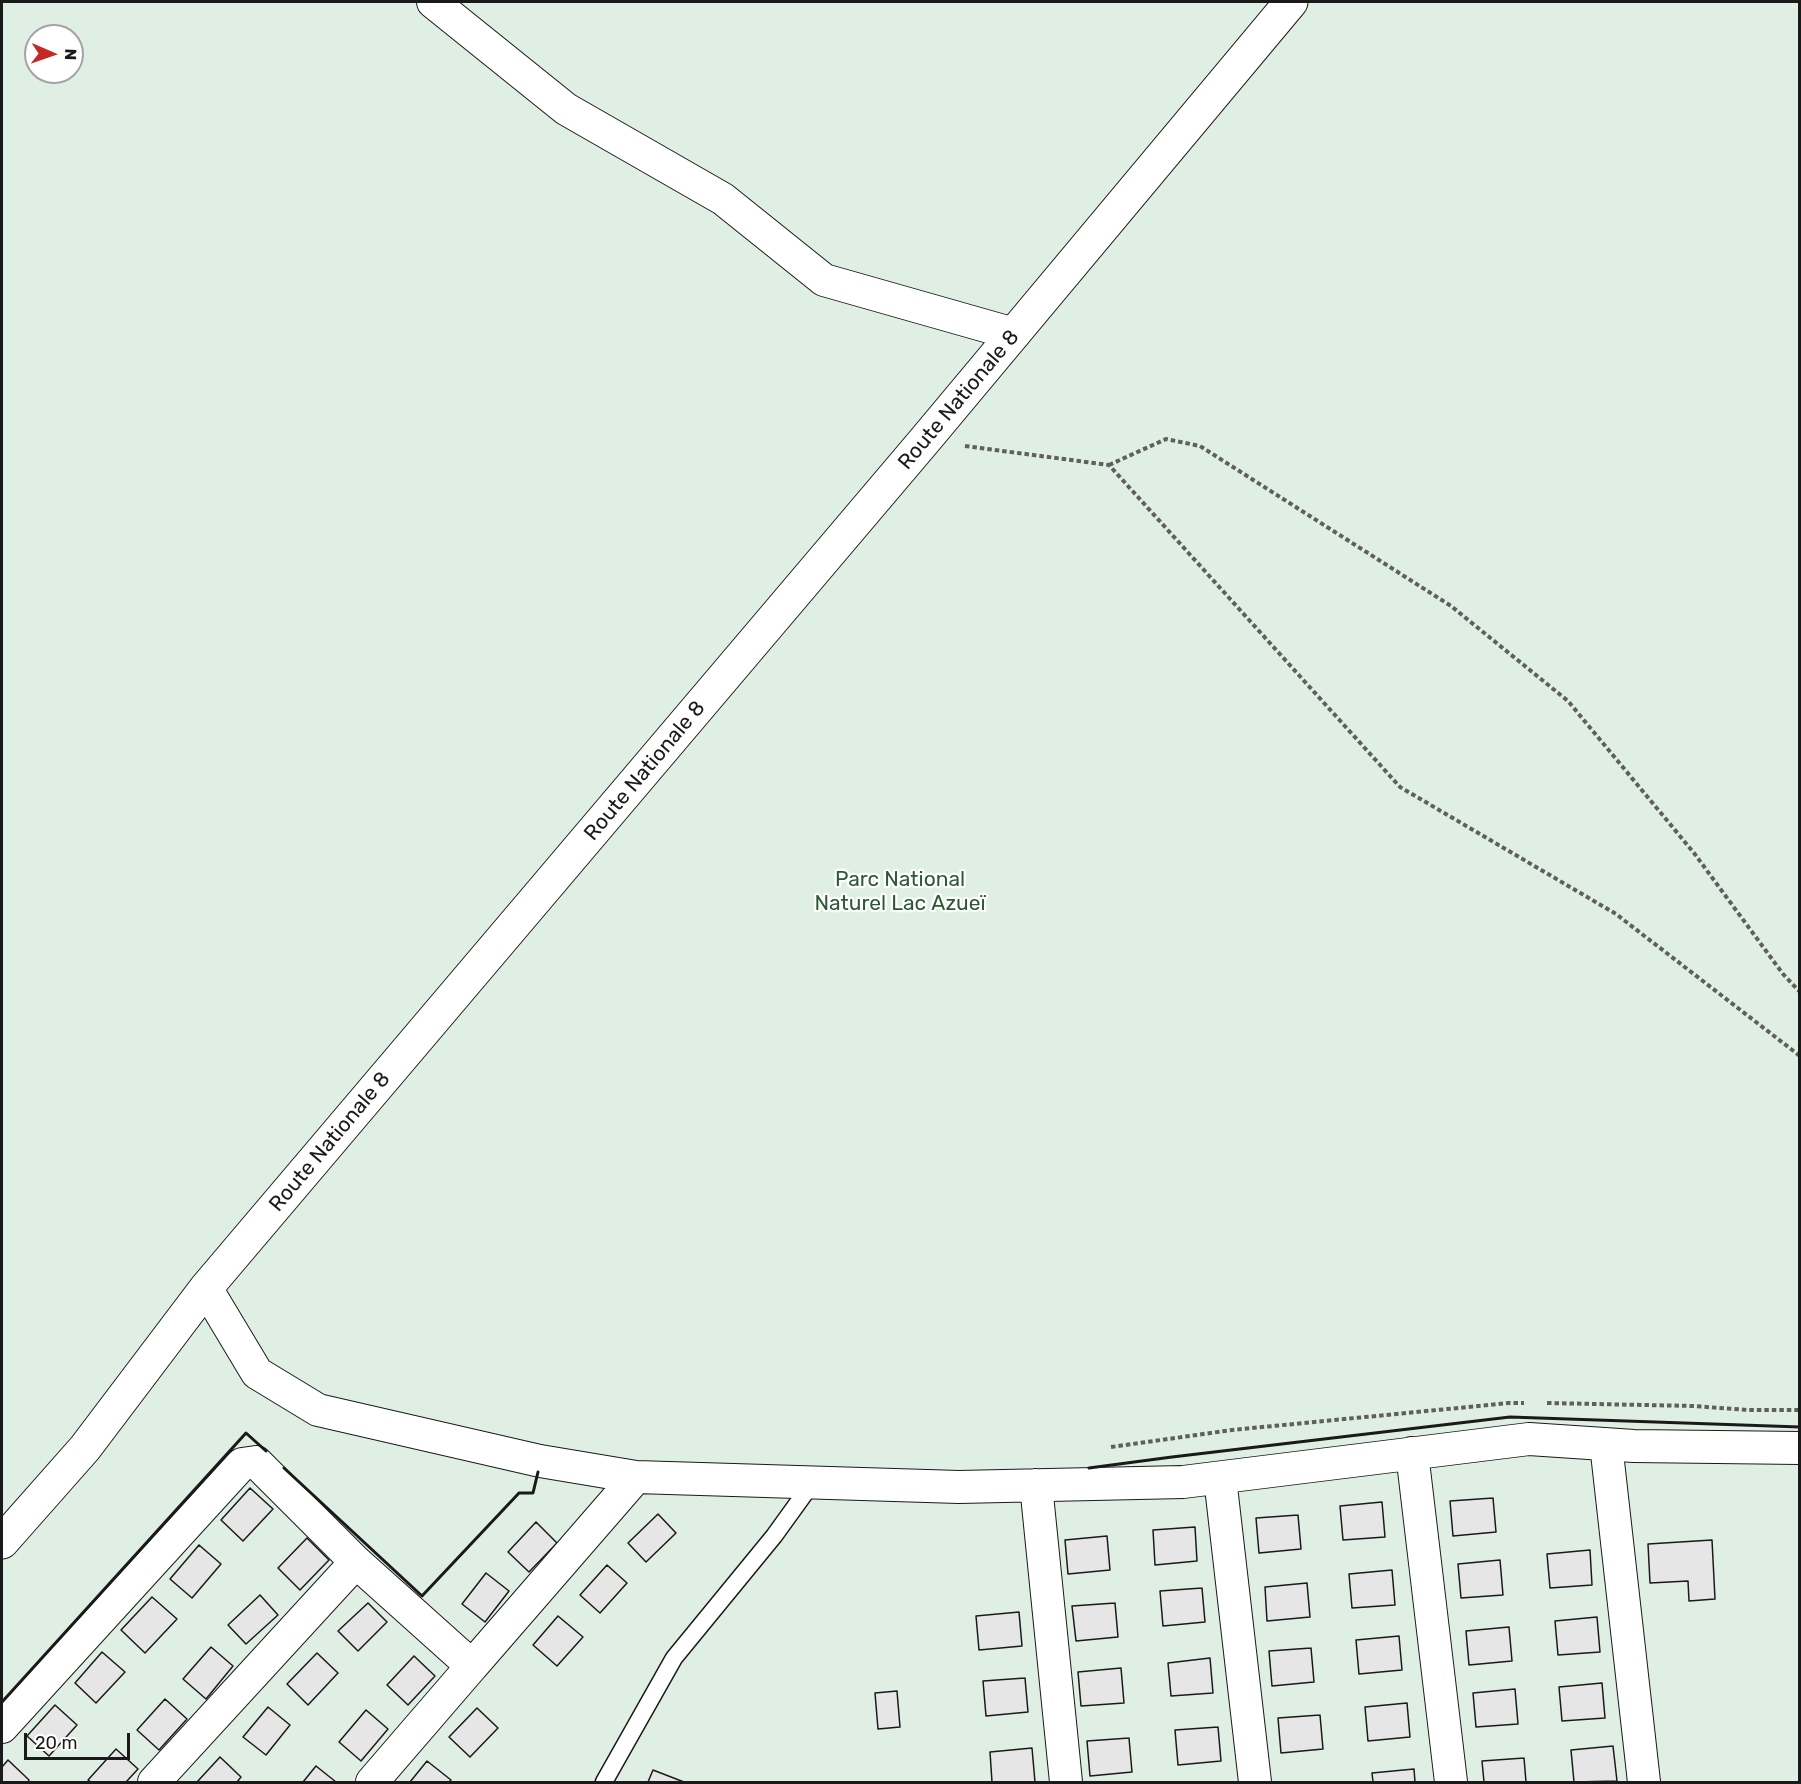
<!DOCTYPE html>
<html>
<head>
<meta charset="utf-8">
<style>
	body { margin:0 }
	#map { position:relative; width:1801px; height:1784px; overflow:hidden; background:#fff; font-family:Rubik,sans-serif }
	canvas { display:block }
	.frame { position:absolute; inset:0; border:3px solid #1a1a1a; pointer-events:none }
	.north { position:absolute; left:24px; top:24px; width:60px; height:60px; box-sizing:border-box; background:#fff; border:2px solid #a3a3a3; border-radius:50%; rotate:92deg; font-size:16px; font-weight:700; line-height:24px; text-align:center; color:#1a1a1a }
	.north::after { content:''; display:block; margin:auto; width:21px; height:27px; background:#c62828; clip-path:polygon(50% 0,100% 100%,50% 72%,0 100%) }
	.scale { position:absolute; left:24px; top:1733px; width:106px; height:27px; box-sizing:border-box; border:3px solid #1a1a1a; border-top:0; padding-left:8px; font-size:18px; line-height:21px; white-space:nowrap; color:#1a1a1a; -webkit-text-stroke:4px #fff; paint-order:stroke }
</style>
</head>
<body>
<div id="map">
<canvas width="1801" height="1784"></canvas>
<div class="frame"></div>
<div class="north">N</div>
<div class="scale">20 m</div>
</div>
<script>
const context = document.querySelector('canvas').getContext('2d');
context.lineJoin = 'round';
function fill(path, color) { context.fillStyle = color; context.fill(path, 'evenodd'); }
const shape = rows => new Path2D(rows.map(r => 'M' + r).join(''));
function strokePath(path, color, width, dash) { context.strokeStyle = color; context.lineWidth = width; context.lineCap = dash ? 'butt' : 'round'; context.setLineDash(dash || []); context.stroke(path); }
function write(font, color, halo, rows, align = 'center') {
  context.font = font + ' Rubik,sans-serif'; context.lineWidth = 4.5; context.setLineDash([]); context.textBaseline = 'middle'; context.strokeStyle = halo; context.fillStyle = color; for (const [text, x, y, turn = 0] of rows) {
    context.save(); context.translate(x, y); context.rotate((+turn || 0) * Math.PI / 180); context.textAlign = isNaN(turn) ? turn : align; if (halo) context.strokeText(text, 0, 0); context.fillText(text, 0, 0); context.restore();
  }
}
const green = shape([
	[2,2,1799,2,1799,1782,2,1782,2,2],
	[36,36,72,36,72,72,36,72,36,36]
]);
const building = shape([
	[250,1488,273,1509,243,1541,221,1520,250,1488],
	[1493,1498,1496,1532,1453,1536,1450,1501,1493,1498],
	[1382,1502,1385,1537,1343,1540,1340,1506,1382,1502],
	[658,1514,676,1533,646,1562,628,1543,658,1514],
	[1298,1515,1301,1549,1259,1553,1256,1518,1298,1515],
	[536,1522,557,1543,529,1572,508,1552,536,1522],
	[1195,1527,1197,1561,1155,1565,1153,1530,1195,1527],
	[1107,1536,1110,1570,1068,1574,1065,1540,1107,1536],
	[307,1538,329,1560,300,1590,278,1568,307,1538],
	[1712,1540,1715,1599,1689,1601,1688,1581,1650,1583,1648,1544,1712,1540],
	[199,1545,221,1564,192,1598,170,1579,199,1545],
	[1590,1550,1592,1585,1550,1588,1547,1554,1590,1550],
	[1500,1560,1503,1595,1461,1598,1458,1564,1500,1560],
	[607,1565,627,1583,600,1613,580,1595,607,1565],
	[1392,1570,1395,1605,1352,1608,1349,1574,1392,1570],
	[486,1573,509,1591,485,1622,462,1604,486,1573],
	[1307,1583,1310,1617,1267,1621,1265,1587,1307,1583],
	[1202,1588,1205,1622,1163,1626,1160,1591,1202,1588],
	[260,1595,278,1615,246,1644,228,1625,260,1595],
	[152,1597,177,1619,145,1653,121,1630,152,1597],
	[368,1603,387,1622,358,1651,338,1631,368,1603],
	[1115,1603,1118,1637,1076,1641,1072,1606,1115,1603],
	[1019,1612,1022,1646,979,1650,976,1616,1019,1612],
	[558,1616,583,1637,557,1666,533,1645,558,1616],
	[1597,1617,1600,1652,1558,1655,1555,1621,1597,1617],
	[1509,1627,1512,1661,1469,1665,1466,1631,1509,1627],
	[1399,1636,1402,1670,1359,1674,1356,1640,1399,1636],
	[211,1647,233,1666,206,1699,183,1679,211,1647],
	[1311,1648,1314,1682,1272,1686,1269,1651,1311,1648],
	[102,1652,125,1672,96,1703,75,1683,102,1652],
	[317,1653,338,1673,308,1705,287,1684,317,1653],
	[414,1656,435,1676,408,1705,387,1685,414,1656],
	[1210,1658,1213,1693,1171,1696,1168,1663,1210,1658],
	[1121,1668,1124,1703,1081,1706,1078,1672,1121,1668],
	[1025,1678,1028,1712,986,1716,983,1681,1025,1678],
	[1602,1683,1605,1718,1562,1721,1559,1687,1602,1683],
	[1515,1689,1518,1724,1476,1727,1473,1693,1515,1689],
	[897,1691,900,1727,878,1729,875,1693,897,1691],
	[165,1699,187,1719,159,1750,137,1730,165,1699],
	[1407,1703,1410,1737,1368,1741,1365,1707,1407,1703],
	[55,1705,77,1725,49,1756,27,1736,55,1705],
	[268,1707,290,1725,266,1755,243,1737,268,1707],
	[477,1708,498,1728,470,1757,449,1737,477,1708],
	[366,1710,388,1729,361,1761,339,1742,366,1710],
	[1320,1715,1323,1749,1281,1753,1278,1718,1320,1715],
	[1218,1727,1221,1761,1178,1765,1175,1730,1218,1727],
	[1129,1738,1132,1772,1090,1776,1087,1741,1129,1738],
	[1613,1746,1617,1781,1574,1782,1571,1750,1613,1746],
	[1032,1748,1035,1782,992,1782,990,1752,1032,1748],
	[116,1749,138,1769,126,1782,91,1782,88,1780,116,1749],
	[220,1757,241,1777,237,1782,197,1782,220,1757],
	[1524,1758,1526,1782,1484,1782,1482,1761,1524,1758],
	[8,1760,29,1780,28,1782,2,1782,2,1767,8,1760],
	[427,1761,451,1780,449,1782,410,1782,427,1761],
	[316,1766,336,1782,303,1782,316,1766],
	[1414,1769,1415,1782,1373,1782,1372,1773,1414,1769],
	[653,1770,684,1782,648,1782,653,1770]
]);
const path = shape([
	[965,446,1109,465,1400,787,1616,914,1800,1056],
	[1109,465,1166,439,1200,446,1451,606,1568,701,1694,853,1783,974,1800,992],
	[1547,1403,1693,1406,1748,1410,1800,1410],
	[1111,1447,1232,1430,1509,1403,1524,1403]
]);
const lane = shape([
	[604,1782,674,1658,774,1536,813,1482]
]);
const street = shape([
	[433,2,566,109,723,199,824,280,1014,334],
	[206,1288,257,1373,318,1410,540,1461,636,1477,959,1487,1183,1482,1529,1439,1634,1446,1800,1448],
	[1606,1444,1644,1782],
	[1412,1453,1451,1782],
	[1220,1478,1255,1782],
	[1036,1485,1066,1782],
	[472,1666,636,1477],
	[2,1727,242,1464,256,1462,356,1562,472,1666,372,1782],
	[154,1782,356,1562]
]);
const primary = shape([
	[2,1542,85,1448,206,1288,925,440,1291,2]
]);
const wall = shape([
	[284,1468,422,1596,519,1493,533,1493,538,1472],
	[1089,1468,1172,1457,1510,1417,1800,1427],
	[2,1702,246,1433,266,1451]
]);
const streetNames = [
	["Route Nationale 8",959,400,-50],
	["Route Nationale 8",645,771,-50],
	["Route Nationale 8",330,1142,-50]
];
const parkNames = [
	["Parc National",900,880],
	["Naturel Lac Azueï",900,904]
];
fill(green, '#e0efe3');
strokePath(green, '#6a6a6a', 1.5);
fill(building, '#e6e6e6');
strokePath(building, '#1a1a1a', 1.5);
strokePath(lane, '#1a1a1a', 19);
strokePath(street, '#1a1a1a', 34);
strokePath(primary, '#1a1a1a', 35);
strokePath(path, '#5f5f5f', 4, [4.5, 3]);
strokePath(lane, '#fff', 16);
strokePath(street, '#fff', 32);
strokePath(primary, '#fff', 33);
strokePath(wall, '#1a1a1a', 3);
write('21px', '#1a1a1a', '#fff', streetNames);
write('21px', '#2b5a34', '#fff', parkNames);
</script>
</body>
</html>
